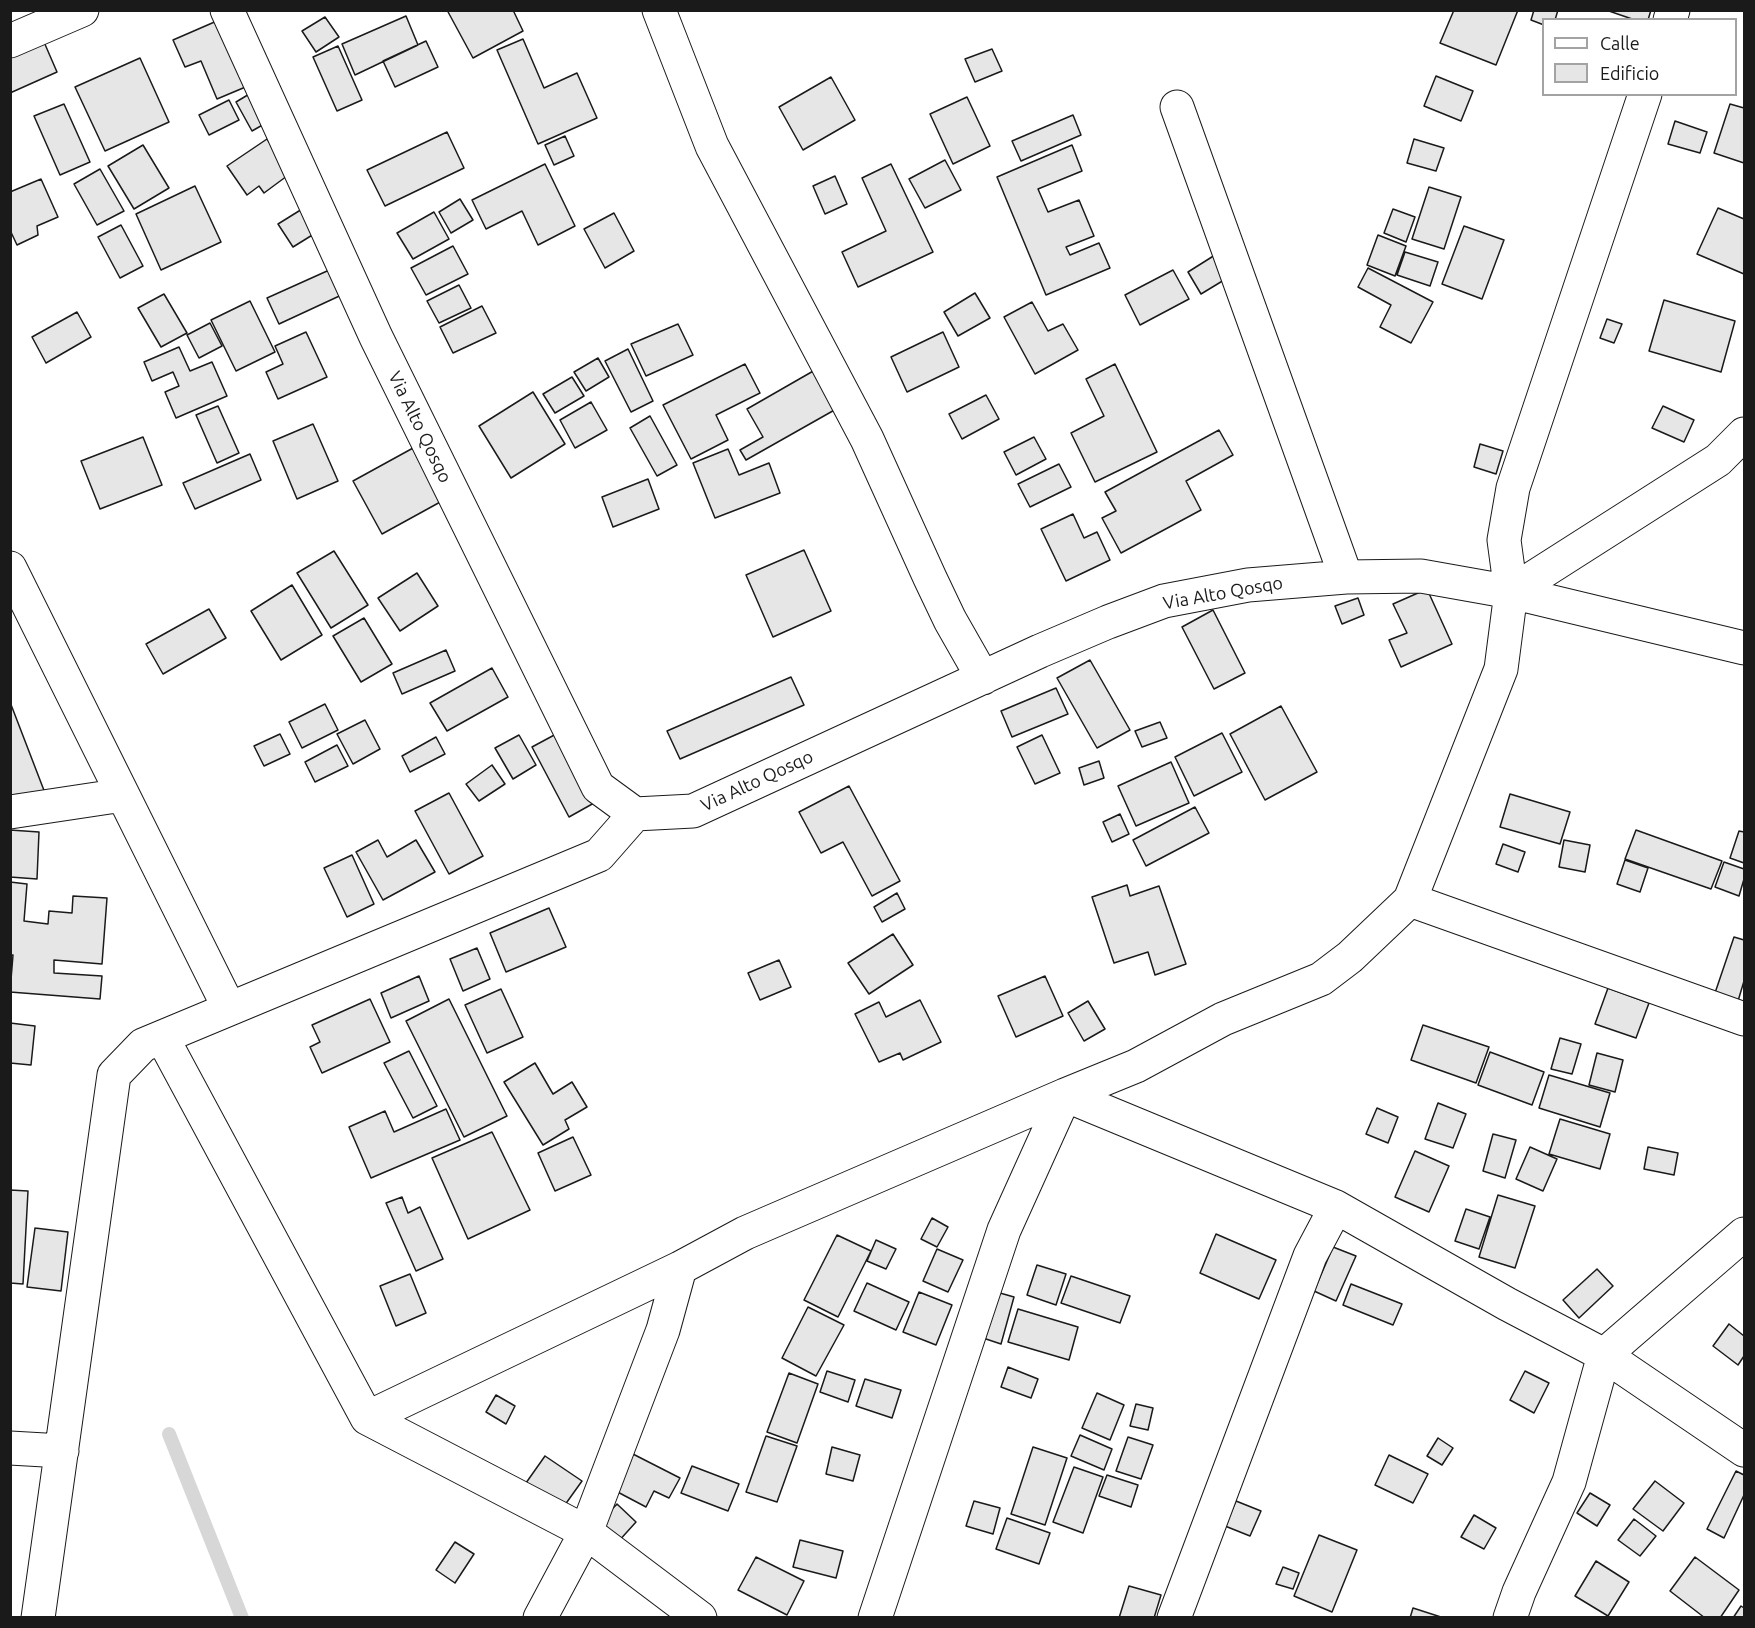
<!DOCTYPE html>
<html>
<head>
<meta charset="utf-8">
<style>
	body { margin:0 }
	#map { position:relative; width:1755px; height:1628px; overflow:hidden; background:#fff; font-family:Ubuntu,sans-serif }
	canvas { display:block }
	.frame { position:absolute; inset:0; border:12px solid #1a1a1a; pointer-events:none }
	.legend { position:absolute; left:1542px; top:18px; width:195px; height:78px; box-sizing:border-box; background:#fff; border:2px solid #a3a3a3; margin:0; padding:8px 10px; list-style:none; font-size:18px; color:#1a1a1a }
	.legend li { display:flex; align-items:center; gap:12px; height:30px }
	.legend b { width:30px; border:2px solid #a3a3a3 }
</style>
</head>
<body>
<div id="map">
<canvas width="1755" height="1628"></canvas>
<div class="frame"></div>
<ul class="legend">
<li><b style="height:8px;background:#fff"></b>Calle</li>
<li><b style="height:16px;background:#e6e6e6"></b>Edificio</li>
</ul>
</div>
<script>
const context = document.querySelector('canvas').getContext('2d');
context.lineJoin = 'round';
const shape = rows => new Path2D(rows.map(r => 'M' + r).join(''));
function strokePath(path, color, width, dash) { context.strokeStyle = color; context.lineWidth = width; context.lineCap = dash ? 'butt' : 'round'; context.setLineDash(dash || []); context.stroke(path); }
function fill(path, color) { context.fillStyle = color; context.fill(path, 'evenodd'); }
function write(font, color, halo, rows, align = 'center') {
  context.font = font + ' Ubuntu,sans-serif'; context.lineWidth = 4.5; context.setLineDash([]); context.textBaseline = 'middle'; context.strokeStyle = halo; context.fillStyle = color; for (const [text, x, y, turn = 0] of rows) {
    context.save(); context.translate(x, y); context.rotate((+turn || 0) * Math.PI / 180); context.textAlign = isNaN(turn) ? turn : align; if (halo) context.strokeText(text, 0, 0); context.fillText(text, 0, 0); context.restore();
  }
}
const stream = shape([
	[169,1434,242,1618]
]);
const building = shape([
	[447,10,513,10,523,31,473,58,447,10],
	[1454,10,1518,10,1496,65,1440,43,1454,10],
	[1534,10,1558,10,1555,20,1544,20,1544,25,1531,20,1534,10],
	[1606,10,1651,10,1648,20,1635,20,1606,10],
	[406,16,418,45,355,75,342,44,406,16],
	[226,17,255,83,217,99,201,61,185,67,173,40,226,17],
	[325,17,339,37,316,52,302,31,325,17],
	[523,39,544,88,577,73,597,118,538,144,497,50,523,39],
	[426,41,438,67,395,87,383,61,426,41],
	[44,42,57,72,10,93,10,57,44,42],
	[338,46,362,100,337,111,313,57,338,46],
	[992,49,1002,71,975,82,965,59,992,49],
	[140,58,169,122,105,151,75,87,140,58],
	[1436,76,1473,91,1461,121,1424,106,1436,76],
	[831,77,855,120,803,150,779,107,831,77],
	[256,90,273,119,252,131,236,102,256,90],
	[967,97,990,146,953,164,930,114,967,97],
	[229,100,239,120,209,135,199,115,229,100],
	[64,104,90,162,60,175,34,116,64,104],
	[1730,104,1744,108,1744,163,1714,153,1730,104],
	[1073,115,1081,135,1021,161,1012,141,1073,115],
	[1675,121,1707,132,1700,153,1668,144,1675,121],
	[447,132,464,168,385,206,367,170,447,132],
	[565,136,574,156,554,165,545,145,565,136],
	[267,139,291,173,264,193,259,186,247,195,227,166,267,139],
	[1414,139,1444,148,1436,171,1407,163,1414,139],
	[143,145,169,188,134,209,108,166,143,145],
	[1072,145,1082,171,1038,189,1048,212,1079,200,1094,236,1066,247,1070,255,1099,243,1110,268,1046,295,997,177,1072,145],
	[945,160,961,190,925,208,909,179,945,160],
	[545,164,575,226,538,245,522,211,486,229,472,200,545,164],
	[891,164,933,252,858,287,842,252,886,231,862,178,891,164],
	[100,169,124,211,97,225,74,184,100,169],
	[835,176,847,204,825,214,813,186,835,176],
	[41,179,58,217,37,226,38,235,17,245,10,230,10,192,41,179],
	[195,186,221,242,161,270,136,214,195,186],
	[1429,187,1461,197,1444,249,1412,239,1429,187],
	[460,199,473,220,451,233,439,212,460,199],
	[307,206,322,229,293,247,278,224,307,206],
	[1718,208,1744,219,1744,274,1697,254,1718,208],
	[1393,209,1415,217,1406,242,1384,233,1393,209],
	[434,212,449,239,413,259,397,233,434,212],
	[614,213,634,251,605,268,584,229,614,213],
	[121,225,143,266,120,278,98,237,121,225],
	[1464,226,1504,240,1482,299,1442,284,1464,226],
	[1378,235,1406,246,1395,276,1367,265,1378,235],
	[453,246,468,274,426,295,411,268,453,246],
	[1405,252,1438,262,1430,286,1397,275,1405,252],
	[1215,255,1229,277,1201,294,1188,272,1215,255],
	[336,267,348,292,279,324,267,298,336,267],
	[1368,268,1433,302,1411,343,1380,327,1391,305,1358,287,1368,268],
	[1173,270,1189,299,1140,325,1125,295,1173,270],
	[459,285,471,308,439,323,427,301,459,285],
	[975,293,990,318,958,336,944,312,975,293],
	[164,294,187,333,161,347,138,308,164,294],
	[1664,300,1735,321,1721,372,1649,351,1664,300],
	[250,301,275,352,236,371,211,320,250,301],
	[1032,302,1048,331,1063,324,1078,350,1035,374,1004,317,1032,302],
	[482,306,496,333,453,353,440,327,482,306],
	[77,312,91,337,46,363,32,337,77,312],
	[1607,319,1622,324,1614,343,1600,338,1607,319],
	[210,323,222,346,199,358,187,335,210,323],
	[678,324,693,355,646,376,631,344,678,324],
	[306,332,327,377,278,399,266,372,283,364,275,346,306,332],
	[943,332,959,367,907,392,891,357,943,332],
	[179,347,190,371,212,362,227,396,176,418,165,392,179,386,173,372,152,381,144,362,179,347],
	[628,349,653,401,631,412,605,361,628,349],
	[598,358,609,377,586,391,574,372,598,358],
	[745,364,760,393,716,415,728,440,691,459,663,405,745,364],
	[1115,364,1157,452,1095,482,1071,433,1104,416,1086,379,1115,364],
	[815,370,838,408,746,460,740,450,763,437,747,409,815,370],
	[572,377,584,396,555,413,543,394,572,377],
	[533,392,565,444,511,478,479,426,533,392],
	[986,395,999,419,962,439,949,414,986,395],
	[591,402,607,430,575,448,560,420,591,402],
	[218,406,239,453,217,463,196,415,218,406],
	[1663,406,1694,420,1684,442,1652,428,1663,406],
	[650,416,677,465,657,476,630,428,650,416],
	[313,424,338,481,297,499,273,441,313,424],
	[1219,430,1233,455,1186,481,1201,510,1121,553,1102,518,1116,511,1105,492,1219,430],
	[143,437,162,485,100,509,81,461,143,437],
	[1034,437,1046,459,1016,475,1004,452,1034,437],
	[424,442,453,495,382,534,353,481,424,442],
	[1480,444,1503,451,1496,474,1474,467,1480,444],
	[728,449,739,475,769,463,780,493,715,518,693,463,728,449],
	[250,454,261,480,195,509,183,483,250,454],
	[1059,464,1071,487,1030,507,1018,484,1059,464],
	[648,479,659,509,613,527,602,497,648,479],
	[1073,514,1084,538,1097,532,1110,560,1066,581,1041,529,1073,514],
	[804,550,831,611,773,637,746,575,804,550],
	[334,551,368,605,331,628,297,573,334,551],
	[417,573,438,606,400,631,378,598,417,573],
	[292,585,322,635,281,660,251,611,292,585],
	[1427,589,1452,644,1401,667,1389,640,1407,633,1393,604,1427,589],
	[1358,598,1364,615,1342,624,1335,606,1358,598],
	[209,609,226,638,163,674,146,644,209,609],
	[1213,610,1245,673,1214,689,1182,627,1213,610],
	[364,618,392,664,361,682,333,636,364,618],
	[446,650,455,671,402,694,393,673,446,650],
	[1090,660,1130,730,1097,748,1057,678,1090,660],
	[492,668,508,697,447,731,430,703,492,668],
	[791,677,804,705,680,759,667,731,791,677],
	[1056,688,1068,714,1012,737,1001,711,1056,688],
	[10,702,45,793,10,795,10,702],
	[325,704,338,730,302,748,289,722,325,704],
	[1281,706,1317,772,1265,800,1230,734,1281,706],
	[365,720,380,749,353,764,337,734,365,720],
	[1160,722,1167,738,1142,747,1135,731,1160,722],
	[558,733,594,803,569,817,532,747,558,733],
	[1222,733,1242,772,1194,796,1175,757,1222,733],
	[280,734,290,754,264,766,254,746,280,734],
	[519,735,536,765,513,779,495,748,519,735],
	[1042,735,1060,773,1035,784,1017,747,1042,735],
	[436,737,445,754,410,772,402,756,436,737],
	[337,745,348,766,315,782,305,762,337,745],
	[1099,761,1104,778,1084,785,1079,768,1099,761],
	[1171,762,1189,803,1136,826,1118,786,1171,762],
	[492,765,505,784,479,801,466,784,492,765],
	[849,786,900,881,872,896,843,842,821,853,799,812,849,786],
	[449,793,483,856,449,874,415,811,449,793],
	[1510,794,1570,812,1560,844,1500,827,1510,794],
	[1195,807,1209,833,1146,866,1133,840,1195,807],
	[1120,814,1129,834,1112,842,1103,822,1120,814],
	[10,830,39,832,37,879,10,877,10,830],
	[1636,830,1722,861,1711,889,1625,859,1636,830],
	[1739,831,1744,832,1744,863,1730,858,1739,831],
	[378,840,387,857,416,840,435,872,383,900,356,852,378,840],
	[1564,840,1590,845,1585,872,1559,867,1564,840],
	[1503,844,1525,852,1518,872,1496,864,1503,844],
	[352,855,374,904,347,917,324,868,352,855],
	[1625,860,1648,868,1640,892,1617,884,1625,860],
	[1724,862,1744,869,1744,879,1739,896,1715,887,1724,862],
	[10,882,27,884,24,921,48,924,49,911,72,913,73,896,107,898,102,964,54,960,54,973,102,976,100,999,10,992,13,955,10,955,10,882],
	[1127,885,1130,896,1159,886,1186,964,1155,975,1148,952,1114,963,1092,897,1127,885],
	[897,893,905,909,882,922,874,907,897,893],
	[549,908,566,947,506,972,490,933,549,908],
	[893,934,913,965,869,994,848,963,893,934],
	[1734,937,1744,940,1744,981,1738,1001,1715,993,1734,937],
	[477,948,490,979,463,991,450,959,477,948],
	[779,960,791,987,760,1000,748,973,779,960],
	[419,976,429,1001,391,1018,381,993,419,976],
	[1045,976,1063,1016,1016,1037,998,996,1045,976],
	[1608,988,1649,1003,1636,1038,1595,1024,1608,988],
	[501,989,523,1037,487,1053,465,1005,501,989],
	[370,999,390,1042,322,1073,310,1047,320,1042,312,1025,370,999],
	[449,999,507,1116,464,1137,406,1021,449,999],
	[920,1000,941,1042,903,1060,900,1053,879,1062,855,1014,879,1002,886,1017,920,1000],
	[1088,1001,1105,1029,1084,1041,1068,1013,1088,1001],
	[10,1023,35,1026,31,1065,10,1063,10,1023],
	[1423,1025,1489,1047,1476,1083,1411,1060,1423,1025],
	[1560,1038,1581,1044,1572,1074,1551,1069,1560,1038],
	[409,1051,437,1106,413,1118,384,1063,409,1051],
	[1490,1052,1544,1072,1532,1105,1478,1085,1490,1052],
	[1597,1053,1623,1060,1615,1092,1589,1085,1597,1053],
	[535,1063,553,1094,572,1082,587,1107,565,1120,569,1129,543,1145,504,1082,535,1063],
	[1549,1075,1610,1093,1600,1127,1539,1108,1549,1075],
	[1438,1103,1466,1114,1453,1148,1425,1139,1438,1103],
	[1377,1108,1398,1117,1388,1143,1366,1134,1377,1108],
	[446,1109,460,1140,371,1178,349,1127,385,1111,394,1132,446,1109],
	[1560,1119,1610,1134,1600,1169,1549,1154,1560,1119],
	[492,1132,530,1210,468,1239,432,1158,492,1132],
	[1493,1134,1516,1140,1505,1178,1483,1171,1493,1134],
	[573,1137,591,1175,555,1191,538,1153,573,1137],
	[1530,1147,1557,1159,1543,1191,1516,1179,1530,1147],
	[1648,1147,1678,1153,1674,1175,1644,1169,1648,1147],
	[1415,1151,1449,1166,1429,1212,1395,1197,1415,1151],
	[10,1190,28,1191,23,1284,10,1283,10,1190],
	[1498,1195,1535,1206,1515,1268,1479,1257,1498,1195],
	[402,1197,408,1213,420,1207,443,1259,416,1271,386,1203,402,1197],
	[1466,1209,1490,1217,1479,1249,1455,1241,1466,1209],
	[932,1218,948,1227,937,1247,921,1239,932,1218],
	[35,1228,68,1232,61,1291,27,1287,35,1228],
	[1216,1234,1276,1260,1259,1299,1200,1273,1216,1234],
	[837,1235,871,1251,838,1317,804,1300,837,1235],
	[876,1240,896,1249,886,1269,867,1261,876,1240],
	[1333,1247,1356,1256,1336,1301,1314,1291,1333,1247],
	[937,1249,963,1260,948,1292,923,1281,937,1249],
	[1037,1265,1066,1274,1056,1305,1027,1295,1037,1265],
	[1597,1269,1613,1286,1579,1318,1563,1300,1597,1269],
	[410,1274,426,1313,396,1326,380,1286,410,1274],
	[1071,1276,1130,1296,1120,1323,1061,1303,1071,1276],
	[867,1283,909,1302,896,1330,854,1311,867,1283],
	[1351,1284,1402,1304,1393,1325,1343,1305,1351,1284],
	[993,1291,1014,1297,1001,1344,980,1337,993,1291],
	[919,1292,952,1305,936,1345,903,1332,919,1292],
	[808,1307,844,1325,816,1376,782,1358,808,1307],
	[1018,1309,1078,1327,1069,1360,1008,1342,1018,1309],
	[1729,1324,1744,1336,1744,1356,1738,1365,1713,1346,1729,1324],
	[1008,1367,1038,1379,1031,1398,1001,1387,1008,1367],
	[827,1371,855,1380,848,1402,820,1392,827,1371],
	[1525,1371,1549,1383,1534,1413,1510,1400,1525,1371],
	[789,1373,818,1384,797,1443,767,1432,789,1373],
	[865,1379,901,1390,892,1418,856,1406,865,1379],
	[1097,1393,1124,1405,1110,1440,1082,1428,1097,1393],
	[496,1395,515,1406,506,1424,486,1412,496,1395],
	[1136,1404,1153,1408,1148,1430,1130,1426,1136,1404],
	[1080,1435,1112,1449,1104,1470,1071,1456,1080,1435],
	[766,1436,797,1446,777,1502,746,1492,766,1436],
	[1128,1437,1153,1445,1141,1479,1116,1471,1128,1437],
	[1438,1438,1453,1448,1442,1465,1427,1456,1438,1438],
	[832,1447,860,1455,853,1481,826,1474,832,1447],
	[1033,1447,1067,1458,1045,1525,1011,1514,1033,1447],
	[629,1452,680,1478,669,1498,654,1491,646,1507,610,1488,629,1452],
	[1389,1455,1428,1474,1413,1503,1375,1485,1389,1455],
	[545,1456,582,1481,557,1516,521,1490,545,1456],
	[692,1466,739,1484,728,1511,681,1493,692,1466],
	[1074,1467,1103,1477,1083,1533,1053,1522,1074,1467],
	[1736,1471,1744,1475,1744,1495,1724,1538,1707,1529,1736,1471],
	[1107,1475,1138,1485,1131,1507,1099,1496,1107,1475],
	[1655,1481,1684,1503,1663,1531,1633,1509,1655,1481],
	[1590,1493,1610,1505,1597,1526,1577,1513,1590,1493],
	[974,1501,1000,1508,993,1534,966,1526,974,1501],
	[1236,1501,1261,1511,1250,1536,1225,1526,1236,1501],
	[617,1504,636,1522,617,1543,597,1525,617,1504],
	[1474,1515,1496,1528,1484,1549,1461,1537,1474,1515],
	[1007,1518,1050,1533,1039,1564,996,1549,1007,1518],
	[1634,1519,1656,1536,1640,1556,1618,1540,1634,1519],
	[1319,1535,1357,1550,1332,1612,1294,1596,1319,1535],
	[800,1540,843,1551,836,1578,793,1567,800,1540],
	[455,1542,474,1554,455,1583,436,1570,455,1542],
	[756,1557,804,1581,787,1615,738,1590,756,1557],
	[1695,1557,1739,1590,1720,1618,1705,1618,1670,1591,1695,1557],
	[1596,1561,1629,1582,1608,1616,1575,1596,1596,1561],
	[1283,1567,1299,1573,1293,1589,1276,1584,1283,1567],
	[1129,1586,1161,1595,1154,1618,1119,1618,1129,1586],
	[1741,1606,1744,1608,1744,1618,1733,1618,1741,1606],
	[1413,1608,1444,1618,1410,1618,1413,1608]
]);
const minor = shape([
	[227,10,376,337,598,787,635,814,693,811,1040,651,1108,622,1164,601,1248,585,1346,577,1421,576,1511,592,1744,648],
	[659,10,712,146,867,439,930,578,950,620,983,678],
	[1670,20,1673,10],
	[10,41,82,10],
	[1177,107,1346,577],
	[10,568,229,1008],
	[1511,592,1718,460,1744,434],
	[10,812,123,795],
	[1410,900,1744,1019],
	[162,1037,367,1418,680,1268],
	[367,1418,586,1532,700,1618],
	[10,1448,62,1451],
	[38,1618,114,1075,143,1045,599,855,635,814],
	[540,1618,586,1532,663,1330,680,1268,745,1233,1065,1095,1336,1207,1507,1304,1604,1355,1744,1450],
	[875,1618,1004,1230,1065,1095,1136,1066,1223,1019,1321,979,1350,957,1410,900,1501,669,1511,592,1504,540,1513,488,1645,94],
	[1174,1618,1310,1256,1336,1207],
	[1510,1618,1519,1592,1569,1482,1604,1355,1744,1234]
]);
const streetNames = [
	["Via Alto Qosqo",420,427,64],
	["Via Alto Qosqo",1223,593,-10],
	["Via Alto Qosqo",757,781,-25]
];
strokePath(stream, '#d7d7d7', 14);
fill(building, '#e6e6e6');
strokePath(building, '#1a1a1a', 1.5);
strokePath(minor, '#1a1a1a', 35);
strokePath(minor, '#fff', 33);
write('18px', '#1a1a1a', '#fff', streetNames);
</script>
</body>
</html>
